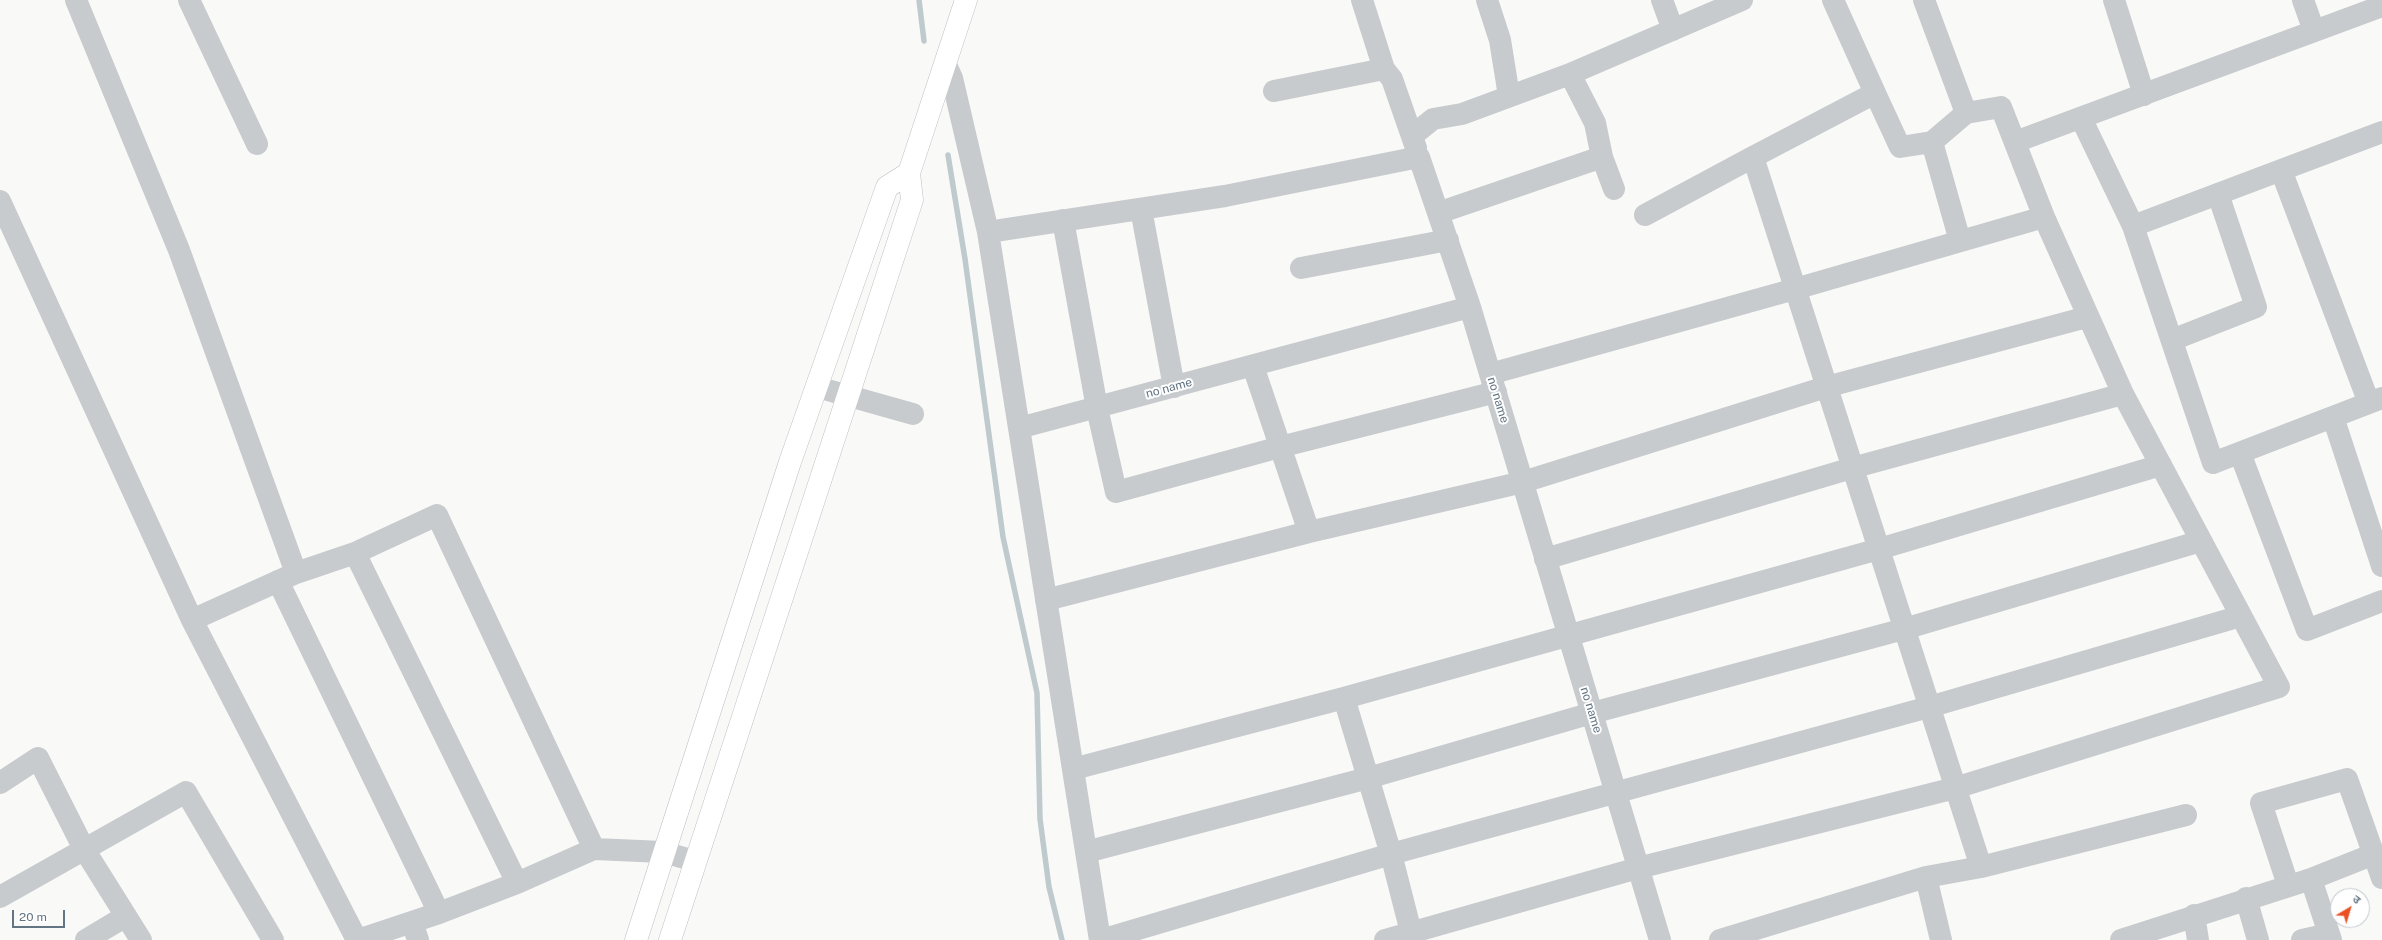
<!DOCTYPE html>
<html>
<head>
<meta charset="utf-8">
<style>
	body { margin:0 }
	#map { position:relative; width:2382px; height:940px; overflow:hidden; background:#f9f9f7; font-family:"Public Sans","Noto Sans Devanagari",sans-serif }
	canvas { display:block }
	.north { position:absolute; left:2330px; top:888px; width:40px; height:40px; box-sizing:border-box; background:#fff; border:1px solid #c1c8cd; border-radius:50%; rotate:38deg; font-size:11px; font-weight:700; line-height:16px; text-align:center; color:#637583 }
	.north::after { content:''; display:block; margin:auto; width:14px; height:18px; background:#eb5124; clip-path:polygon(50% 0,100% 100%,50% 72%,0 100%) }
	.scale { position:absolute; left:12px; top:910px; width:53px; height:18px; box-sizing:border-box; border:2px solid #637583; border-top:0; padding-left:5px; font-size:12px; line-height:14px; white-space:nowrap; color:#637583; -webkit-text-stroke:3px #fff; paint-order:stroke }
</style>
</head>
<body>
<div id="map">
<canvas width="2382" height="940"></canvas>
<div class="north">उ</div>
<div class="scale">20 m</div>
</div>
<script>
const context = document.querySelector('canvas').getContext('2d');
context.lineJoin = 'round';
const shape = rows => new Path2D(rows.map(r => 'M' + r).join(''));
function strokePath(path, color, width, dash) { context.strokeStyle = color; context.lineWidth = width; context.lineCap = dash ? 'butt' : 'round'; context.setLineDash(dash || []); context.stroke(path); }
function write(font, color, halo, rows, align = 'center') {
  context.font = font + ' "Public Sans",sans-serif'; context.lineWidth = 4; context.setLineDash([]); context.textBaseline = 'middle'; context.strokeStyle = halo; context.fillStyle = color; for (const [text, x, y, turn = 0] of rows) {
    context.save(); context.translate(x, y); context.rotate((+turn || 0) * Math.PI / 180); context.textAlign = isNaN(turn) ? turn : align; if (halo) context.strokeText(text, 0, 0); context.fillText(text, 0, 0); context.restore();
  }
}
const stream = shape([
	[919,0,924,41],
	[948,155,965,259,1003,537,1037,693,1040,819,1049,887,1062,940]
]);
const minor = shape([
	[76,0,179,250,296,573],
	[189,0,257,144],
	[1362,0,1384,69,1392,79,1416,148],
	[1487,0,1500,40,1509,96],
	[1662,0,1673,30],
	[1833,0,1875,93],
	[1924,0,1966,113,2001,107,2044,217],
	[2114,0,2144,95],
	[2303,0,2314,31],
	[946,65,952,78,988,232,1100,940],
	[1570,74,1595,123,1602,157,1614,189],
	[1274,91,1384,69],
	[2081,118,2133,226,2382,132],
	[1412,136,1433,119,1462,114,1570,74,1742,0],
	[1932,142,1960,241],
	[2015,142,2382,6],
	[1753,157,1875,93,1900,147,1932,142,1966,113],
	[2281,170,2369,403],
	[0,201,192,620,357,940],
	[1141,209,1174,387],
	[1438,213,1602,157],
	[1645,215,1753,157,1981,867,1926,877],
	[1063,220,1097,408,1116,492,1280,447,1496,392],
	[2133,226,2213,463,2382,398],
	[988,232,1225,196,1419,157,1470,307],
	[1301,268,1448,240],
	[2172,340,2256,307,2218,194],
	[1253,366,1309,532],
	[1490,374,1795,289,2044,217,2123,394],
	[817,387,913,414],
	[2333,417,2382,566],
	[1019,428,1470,307,1660,940],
	[2240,453,2307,630,2382,601],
	[355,553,517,883,594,849],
	[278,581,439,913],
	[1046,600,1309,532,1523,482,1826,387,2087,317],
	[192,620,296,573,355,553,437,515,594,849,663,852,695,861],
	[1344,698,1391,854,1413,940],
	[1073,769,1344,698,1879,549,2161,465],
	[0,783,38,758,84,849,141,940],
	[1086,852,1368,778,1592,713,1904,629,2201,541],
	[1981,867,2186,815],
	[2311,879,2374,854],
	[2288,885,2261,803,2347,779,2382,878],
	[0,897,186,792,273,940],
	[2246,898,2258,940],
	[2194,915,2198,940],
	[412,922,418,940],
	[86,940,126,916],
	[358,940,439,913,517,883],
	[1101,940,1391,854,1929,707,2241,616],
	[1385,940,1638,868,1955,788,2279,687,2123,394,1852,468,1545,559],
	[1720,940,1926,877,1941,940],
	[2121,940,2311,879,2331,940],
	[2302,940,2329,934]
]);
const major = shape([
	[636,940,790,462,887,187,909,173],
	[670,940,912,200,909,173,966,0]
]);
const streetNames = [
	["no name",1169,388,-15],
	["no name",1498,400,73],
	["no name",1591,710,73]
];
strokePath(stream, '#becace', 5.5);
strokePath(major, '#babec2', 23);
strokePath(minor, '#c7cbce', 22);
strokePath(major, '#fff', 22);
write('12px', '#637583', '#fff', streetNames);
</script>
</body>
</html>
